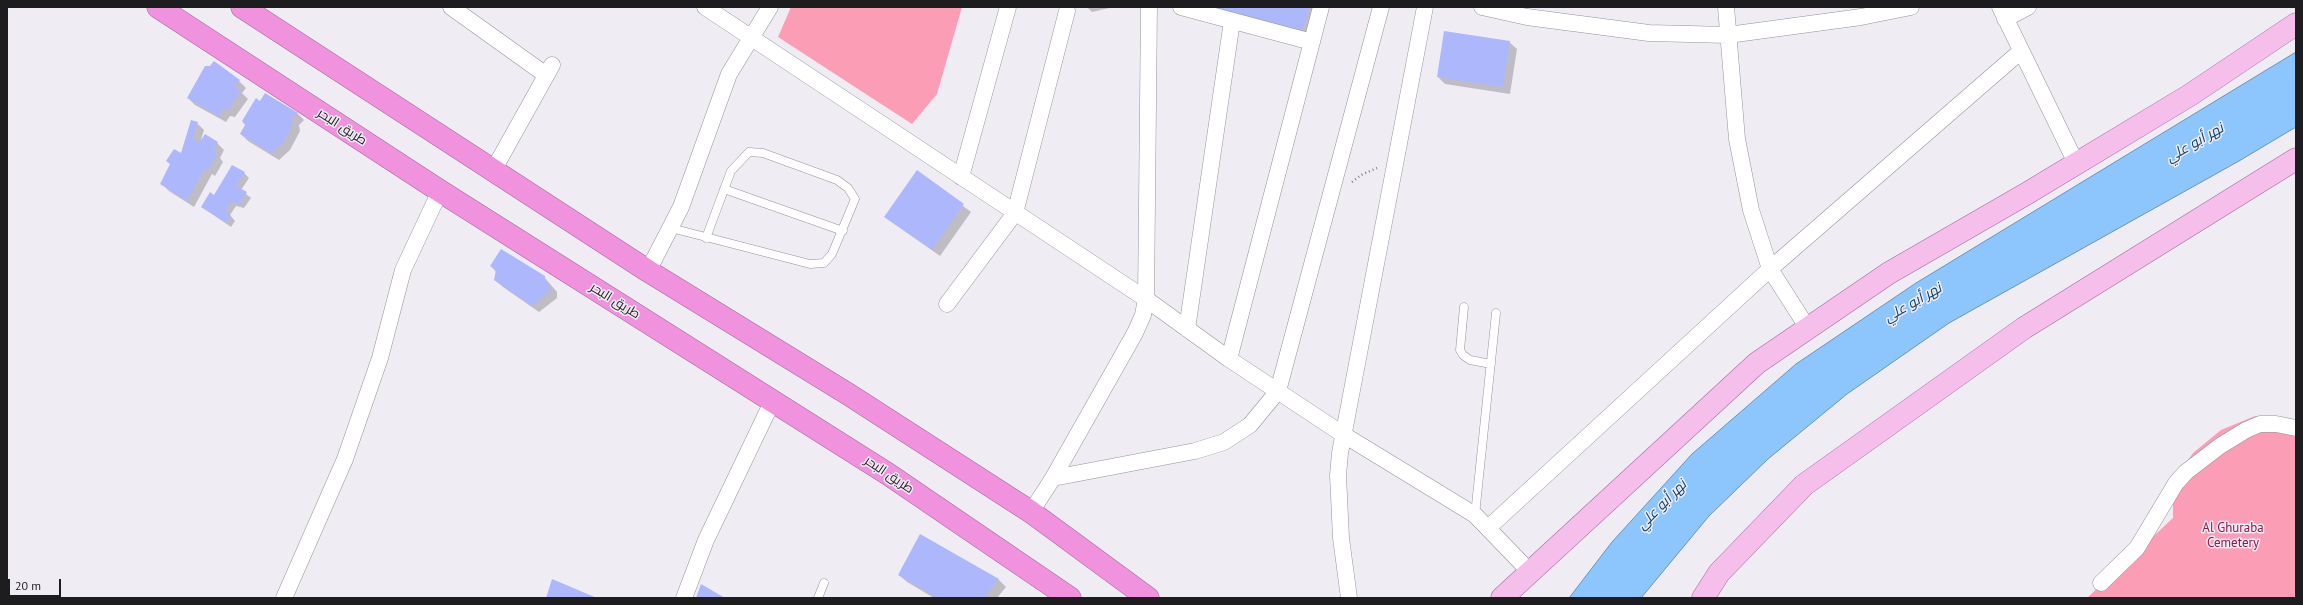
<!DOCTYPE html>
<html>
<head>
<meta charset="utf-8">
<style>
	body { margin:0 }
	#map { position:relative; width:2303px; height:605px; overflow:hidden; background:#f0ecf4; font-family:"PT Sans",sans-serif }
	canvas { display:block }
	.frame { position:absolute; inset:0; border:8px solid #1d1c1f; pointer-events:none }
	.scale { position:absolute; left:8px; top:579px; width:53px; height:18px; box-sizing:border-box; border:2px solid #1d1c1f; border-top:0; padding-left:5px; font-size:12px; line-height:14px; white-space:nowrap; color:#1d1c1f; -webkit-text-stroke:3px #f0ecf4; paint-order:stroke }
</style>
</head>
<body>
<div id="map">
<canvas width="2303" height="605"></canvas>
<div class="frame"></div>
<div class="scale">20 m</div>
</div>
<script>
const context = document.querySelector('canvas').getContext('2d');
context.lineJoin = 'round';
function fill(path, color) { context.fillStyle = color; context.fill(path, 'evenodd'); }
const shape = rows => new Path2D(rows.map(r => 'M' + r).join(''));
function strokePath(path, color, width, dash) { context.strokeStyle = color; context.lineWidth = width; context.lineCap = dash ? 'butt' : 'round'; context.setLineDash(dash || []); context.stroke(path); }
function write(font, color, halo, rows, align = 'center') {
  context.font = font + ' "PT Sans",Cairo,sans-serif'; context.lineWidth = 3; context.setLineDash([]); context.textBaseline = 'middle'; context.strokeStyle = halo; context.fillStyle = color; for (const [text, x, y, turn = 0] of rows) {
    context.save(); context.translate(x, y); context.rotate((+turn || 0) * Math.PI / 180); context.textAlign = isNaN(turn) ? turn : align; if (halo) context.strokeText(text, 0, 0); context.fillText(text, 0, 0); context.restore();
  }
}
const green = shape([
	[791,7,962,7,937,94,912,124,778,37],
	[2255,416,2296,423,2296,598,2087,598,2173,518,2173,482,2193,453,2221,430]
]);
const water = shape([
	[2296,52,2296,127,2239,161,1949,323,1847,394,1768,459,1709,516,1641,598,1569,598,1612,542,1692,454,1796,364,1916,283,2296,52]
]);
const shadow = shape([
	[1087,7,1114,7,1092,12],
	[1188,7,1317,7,1310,42],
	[1509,42,1517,49,1510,94,1445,84,1438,77],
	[239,81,246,88,242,93,248,99,235,117,230,116,226,122,195,105,188,98],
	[261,102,297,113,304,120,299,125,300,131,290,150,279,160,248,141,241,134],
	[197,123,204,130,201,140,217,143,224,150,220,158,223,162,215,176,212,174,194,207,169,191,162,184,171,165,181,154],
	[917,171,971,212,940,256,885,217],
	[244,173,249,178,241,190,251,198,244,208,236,206,230,215,235,221,231,227,202,207],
	[491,266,544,277,557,292,557,298,539,312,503,287,495,280,496,272],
	[921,535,999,580,1006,587,997,598,934,598,907,582,899,575]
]);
const building = shape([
	[1210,7,1310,7,1301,34],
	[1444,31,1510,41,1503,87,1437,77],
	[214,61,240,80,235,87,241,91,228,110,223,109,219,116,187,98,205,66,210,66],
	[265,93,298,113,292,118,293,124,283,143,271,153,240,134,245,125,242,121,256,98,260,101],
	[191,120,198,122,193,139,199,143,205,134,218,142,214,150,217,154,208,170,205,168,187,201,160,184,170,164,166,161,174,149,181,153],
	[232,165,245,172,236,186,247,192,240,204,231,202,226,210,231,216,226,223,201,207,210,192,214,195],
	[917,170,964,204,932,250,884,217],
	[501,249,545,276,545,281,550,284,550,291,532,306,494,280,496,270,490,266],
	[920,534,999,579,984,598,937,598,898,575],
	[552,579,597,598,546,598],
	[701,584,725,598,696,598]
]);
const path = shape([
	[1352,182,1361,175,1377,168]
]);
const lane = shape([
	[724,189,843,231],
	[671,228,810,264,824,263,832,254,855,199,848,188,837,180,763,153,749,152,731,171,706,238],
	[1464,307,1460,350,1463,355,1470,360,1491,364],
	[1475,515,1496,313],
	[818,598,824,583]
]);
const street = shape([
	[451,7,546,75],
	[705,7,1146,299,1229,359,1344,435,1475,515,1531,573],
	[1181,7,1312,42],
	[1482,7,1527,17,1649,33,1728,35,1861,17,1911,7],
	[1726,7,1737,139,1751,210,1770,269,1807,327],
	[2000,7,2076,163],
	[2005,19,2028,7],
	[494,169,552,65],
	[961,177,1008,7],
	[648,271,681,207,729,74,770,7],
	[947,304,1015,213,1067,11],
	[1187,329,1232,21],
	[1229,359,1321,7],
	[1053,478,1195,451,1224,442,1250,425,1278,391,1381,7],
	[1031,512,1053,478,1135,333,1143,315,1146,299,1149,7],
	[1488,528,1770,269,2021,51],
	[2101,583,2137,548,2176,483,2186,472,2220,446,2246,430,2260,424,2276,424,2296,428],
	[284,598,345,459,380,358,403,270,440,191],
	[684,598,706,540,773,400],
	[1349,598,1341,538,1338,475,1340,453,1425,7]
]);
const primary = shape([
	[1502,598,1757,363,1889,273,2026,194,2190,95,2296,24],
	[1703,598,1719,573,1804,485,2024,328,2296,159]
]);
const highway = shape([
	[158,7,440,191,888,474,1070,598],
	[242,7,648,271,848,394,1031,512,1148,598]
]);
const streetNames = [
	["طريق البحر",342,127,33],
	["طريق البحر",615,301,32],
	["طريق البحر",889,475,34]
];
const parkNames = [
	["Al Ghuraba",2233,528],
	["Cemetery",2233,543]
];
const waterNames = [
	["نهر أبو علي",2195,143,-30],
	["نهر أبو علي",1913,303,-30],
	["نهر أبو علي",1662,505,-45]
];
fill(green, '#fc9db6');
fill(water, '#8cc6fd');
strokePath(water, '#6b93ba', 1);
fill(shadow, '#0003');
fill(building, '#acb7fc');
strokePath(lane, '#96929a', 9);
strokePath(street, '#96929a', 17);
strokePath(primary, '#a6699a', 23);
strokePath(highway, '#a6699a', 23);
strokePath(path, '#817e84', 2.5, [1, 3]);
strokePath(lane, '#fff', 8);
strokePath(street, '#fff', 16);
strokePath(primary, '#f6beeb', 22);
strokePath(highway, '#f092dd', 22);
write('13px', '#1d1c1f', '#f0ecf4', streetNames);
write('13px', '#8e1947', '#f0ecf4', parkNames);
write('italic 14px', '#083f6b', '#f0ecf4', waterNames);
</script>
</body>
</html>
